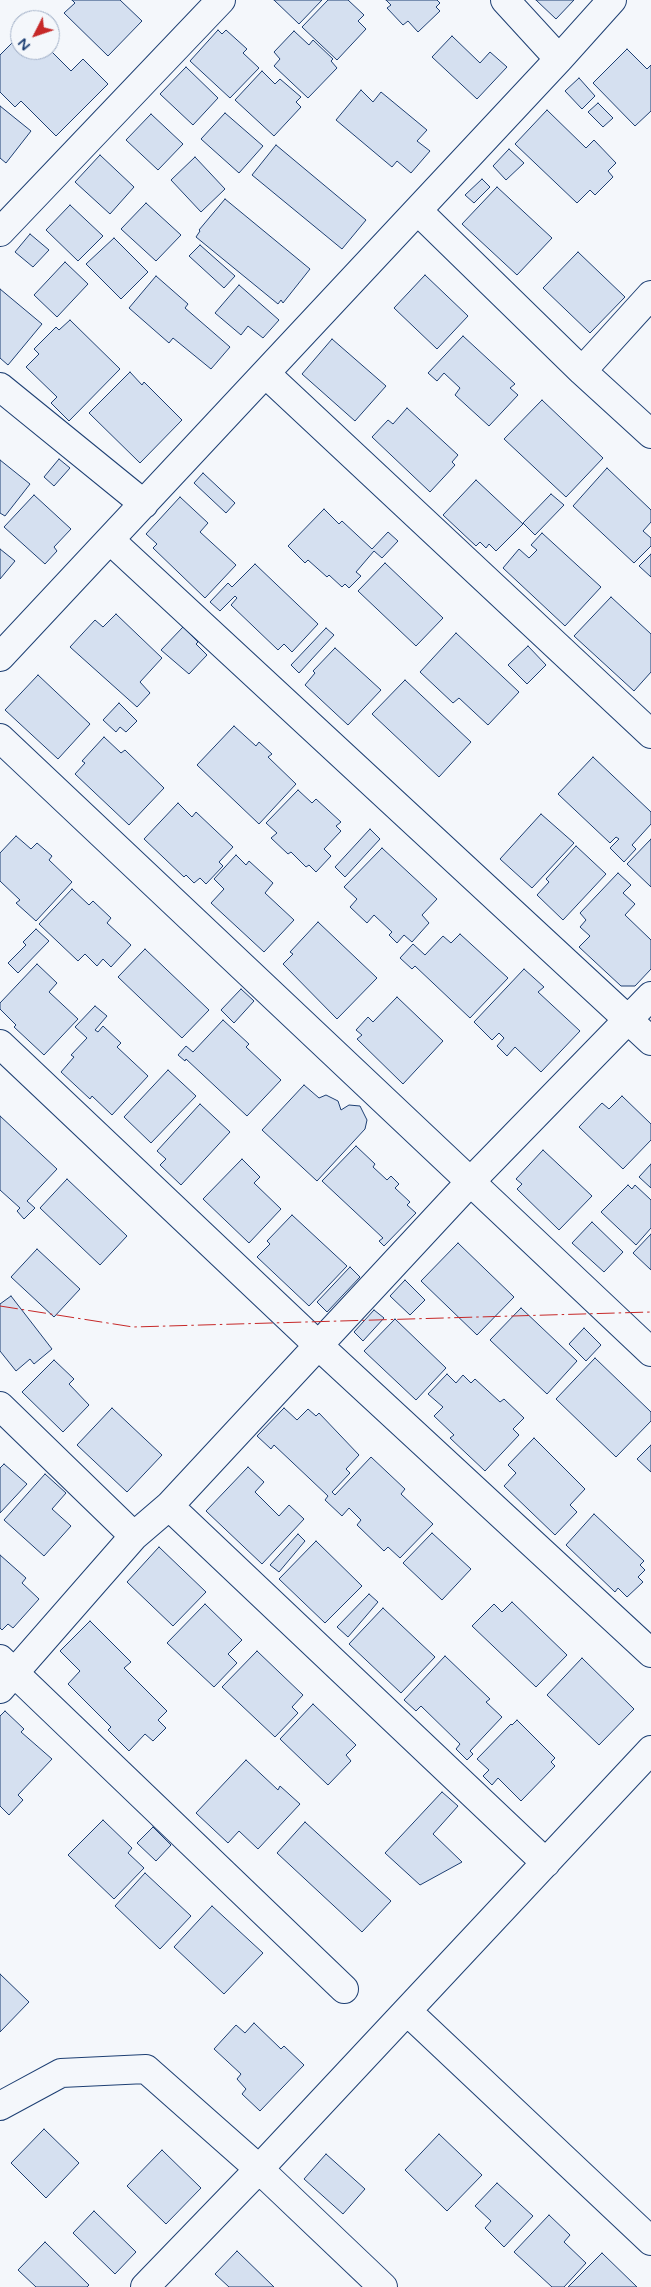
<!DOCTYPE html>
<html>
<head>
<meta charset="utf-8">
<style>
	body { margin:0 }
	#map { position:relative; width:651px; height:2287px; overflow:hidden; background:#f4f7fb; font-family:"Varela Round",sans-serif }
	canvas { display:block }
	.north { position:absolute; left:10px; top:10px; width:50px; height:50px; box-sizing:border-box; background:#f4f7fb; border:1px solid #9eadc5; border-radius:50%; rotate:229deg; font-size:14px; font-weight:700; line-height:20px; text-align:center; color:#1d3f73 }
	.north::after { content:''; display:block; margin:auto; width:18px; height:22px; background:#c62828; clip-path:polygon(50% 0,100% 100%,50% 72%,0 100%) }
</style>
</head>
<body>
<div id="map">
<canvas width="651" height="2287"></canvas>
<div class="north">N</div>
</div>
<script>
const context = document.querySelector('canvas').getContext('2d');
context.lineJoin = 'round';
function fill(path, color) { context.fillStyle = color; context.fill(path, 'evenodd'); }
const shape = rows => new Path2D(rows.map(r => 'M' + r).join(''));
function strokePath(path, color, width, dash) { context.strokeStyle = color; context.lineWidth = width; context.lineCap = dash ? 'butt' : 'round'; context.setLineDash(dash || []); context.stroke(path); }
const building = shape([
	[72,0,120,0,142,21,108,56,64,13,75,3,72,0],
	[274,0,322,0,299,24,274,0],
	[328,0,348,0,364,15,358,21,366,29,337,60,302,27,328,0],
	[386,0,437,0,440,3,436,7,440,11,418,32,408,21,403,25,387,8,391,5,386,0],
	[536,0,574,0,556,19,536,0],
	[218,30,222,34,226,30,247,49,243,53,259,68,230,98,190,61,218,30],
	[294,31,309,45,313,40,333,59,331,61,337,68,308,98,274,66,280,59,274,52,294,31],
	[20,35,20,50,50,50,71,71,83,59,108,84,56,136,21,101,15,107,0,92,0,55,20,35],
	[452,36,480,63,490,52,507,67,477,99,432,57,452,36],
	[627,49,647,69,651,65,651,111,635,126,593,83,627,49],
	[186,67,218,98,193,125,160,94,186,67],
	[262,71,275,84,280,79,301,97,296,102,301,107,274,136,235,100,262,71],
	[579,78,595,96,582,109,565,91,579,78],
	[361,90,373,102,381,92,427,130,417,141,430,151,411,173,397,161,392,167,336,120,361,90],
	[598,103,613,118,603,127,588,112,598,103],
	[0,106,31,131,6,163,0,158,0,106],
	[547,110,586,148,594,140,616,163,608,171,613,177,595,195,590,190,577,203,515,144,547,110],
	[225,113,263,146,239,173,201,139,225,113],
	[151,114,183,144,158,170,126,140,151,114],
	[276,145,366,220,342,249,252,175,276,145],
	[509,149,524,163,506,180,493,166,509,149],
	[100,155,134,187,110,214,75,182,100,155],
	[195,157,225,189,201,212,171,180,195,157],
	[482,179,490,187,474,203,465,195,482,179],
	[497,187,552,238,517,275,462,224,497,187],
	[225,199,310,269,283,303,281,300,278,304,196,237,200,231,199,230,225,199],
	[146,203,181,235,156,261,121,229,146,203],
	[70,205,103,236,78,261,46,230,70,205],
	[30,234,49,250,33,267,15,252,30,234],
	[114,238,148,272,121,299,86,264,114,238],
	[200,245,235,276,224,288,189,256,200,245],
	[578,252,625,297,590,333,543,288,578,252],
	[65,262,88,284,57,317,34,295,65,262],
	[425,275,468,316,437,349,394,308,425,275],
	[156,276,188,304,185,308,230,347,211,369,173,338,169,343,129,308,156,276],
	[239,285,279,320,263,338,248,326,241,335,215,313,239,285],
	[0,289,42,324,8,365,0,358,0,289],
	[70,320,120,369,69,421,51,403,57,397,26,367,39,354,34,349,56,327,59,330,70,320],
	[463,336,515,384,510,388,518,395,489,426,455,395,460,388,444,373,437,381,428,373,463,336],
	[332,339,386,386,355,421,302,374,332,339],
	[130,372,142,385,144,382,182,420,140,463,89,413,130,372],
	[542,400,603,458,566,497,504,439,542,400],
	[407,408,458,455,452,462,455,465,430,492,372,437,388,420,393,424,407,408],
	[59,459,70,468,54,486,44,477,59,459],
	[0,460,30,484,5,516,0,513,0,460],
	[607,468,651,510,651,522,643,531,651,538,651,546,634,563,573,506,607,468],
	[203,473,235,503,226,513,194,483,203,473],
	[476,480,523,524,496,551,489,544,486,548,480,542,476,546,443,515,476,480],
	[551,494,564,505,535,535,523,523,551,494],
	[34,495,71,529,54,547,57,551,45,564,4,527,34,495],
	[180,497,208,523,200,532,236,565,205,598,153,548,157,544,146,534,180,497],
	[324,509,339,524,342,521,372,549,388,532,398,541,382,558,374,551,356,572,361,576,349,588,345,584,342,587,329,575,327,577,308,560,305,563,288,546,324,509],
	[542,533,601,587,565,626,503,568,519,549,529,558,537,550,531,545,542,533],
	[0,549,15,561,0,579,0,549],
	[651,554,651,577,639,566,651,554],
	[385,563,443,618,416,646,358,591,385,563],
	[255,564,318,624,292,652,284,644,278,650,231,605,237,598,235,596,220,611,210,602,228,583,232,587,255,564],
	[611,597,651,634,651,672,634,691,574,636,611,597],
	[116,614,162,658,140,682,150,693,137,707,70,647,95,620,103,627,116,614],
	[183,627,198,642,196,644,207,655,189,674,161,650,183,627],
	[326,628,334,635,299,673,291,665,326,628],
	[456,633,519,692,488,725,459,698,453,703,420,672,456,633],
	[528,646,546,665,527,684,508,665,528,646],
	[335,648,381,690,348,725,305,685,315,673,313,671,335,648],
	[38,675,90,724,58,759,5,710,38,675],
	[405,680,471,742,439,777,372,714,405,680],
	[119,703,137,721,126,732,120,727,116,732,103,720,119,703],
	[234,726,256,746,259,742,272,754,268,757,296,784,259,824,197,765,234,726],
	[104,737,121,753,125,750,164,788,129,825,75,774,85,763,82,761,104,737],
	[593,757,651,812,651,824,632,845,636,849,624,862,610,848,619,839,616,837,610,843,558,794,593,757],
	[298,790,312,803,316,799,341,822,336,826,341,831,324,849,331,856,316,872,309,865,306,867,291,852,288,854,271,838,277,833,266,823,298,790],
	[178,803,192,817,196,812,233,847,219,862,223,866,206,884,200,878,194,883,186,875,184,877,144,839,178,803],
	[541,814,574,843,532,888,500,859,541,814],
	[370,829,380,839,345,877,335,867,370,829],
	[16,836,31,849,37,843,52,856,49,860,72,882,36,921,16,903,20,900,0,881,0,853,16,836],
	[651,839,651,887,627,864,651,839],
	[576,846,606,874,563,920,537,895,549,882,546,879,576,846],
	[382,848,437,899,422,915,429,923,412,942,404,935,397,943,389,935,392,932,374,915,367,923,350,907,357,899,344,887,382,848],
	[236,855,246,865,249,861,273,883,265,893,294,920,264,952,211,903,224,889,214,879,236,855],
	[618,873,631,885,623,893,635,904,625,915,651,940,651,969,635,986,621,986,579,947,590,936,580,927,586,920,580,913,618,873],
	[72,889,89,905,93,901,111,918,107,923,131,945,111,967,103,959,97,966,85,954,78,961,39,924,72,889],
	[318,922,377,978,337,1019,283,964,293,954,290,952,318,922],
	[36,929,49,941,18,973,8,963,26,945,23,942,36,929],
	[460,934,508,978,470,1018,415,966,412,969,400,958,413,944,425,955,443,936,451,943,460,934],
	[145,949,209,1010,182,1038,118,977,145,949],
	[37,964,57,983,49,992,78,1019,44,1055,14,1027,16,1025,0,1009,0,1003,37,964],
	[524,969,544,987,538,992,580,1031,541,1072,515,1047,507,1056,497,1046,504,1038,499,1033,492,1040,474,1022,524,969],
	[241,989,254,1001,234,1023,221,1010,241,989],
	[397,997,443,1041,403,1084,357,1039,362,1035,356,1030,368,1017,373,1022,397,997],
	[95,1006,107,1016,95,1030,98,1032,103,1026,121,1043,117,1047,148,1076,112,1115,92,1096,90,1099,61,1072,74,1057,71,1055,87,1038,75,1027,95,1006],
	[223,1020,249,1044,246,1047,281,1080,247,1116,186,1059,185,1061,178,1055,186,1046,193,1052,223,1020],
	[168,1070,196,1096,151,1143,124,1117,168,1070],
	[304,1085,319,1098,326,1095,338,1101,341,1110,349,1105,360,1106,367,1120,365,1129,317,1181,262,1130,304,1085],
	[622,1096,651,1124,651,1140,623,1169,579,1127,602,1103,609,1109,622,1096],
	[200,1104,230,1132,181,1185,160,1165,166,1159,157,1151,200,1104],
	[0,1116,57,1169,27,1201,35,1208,24,1219,17,1211,20,1208,0,1190,0,1116],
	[356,1146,375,1164,373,1167,387,1180,391,1176,399,1184,395,1188,410,1202,407,1205,416,1213,384,1246,379,1241,383,1238,322,1181,356,1146],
	[543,1150,592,1196,559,1230,517,1189,522,1184,516,1179,543,1150],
	[242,1159,260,1177,254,1183,281,1209,249,1243,203,1199,242,1159],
	[651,1164,651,1188,639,1177,651,1164],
	[67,1179,127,1236,100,1265,40,1208,67,1179],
	[628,1185,632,1189,635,1185,651,1200,651,1228,636,1245,601,1212,628,1185],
	[292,1215,347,1266,309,1306,257,1257,270,1244,267,1241,292,1215],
	[592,1222,623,1252,604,1272,572,1243,592,1222],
	[651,1234,651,1270,633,1253,651,1234],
	[458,1243,514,1297,477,1335,421,1281,458,1243],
	[37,1249,80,1289,54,1317,11,1277,37,1249],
	[350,1267,360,1277,327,1312,317,1302,350,1267],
	[405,1280,425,1300,410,1315,390,1296,405,1280],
	[11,1296,52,1349,34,1364,30,1359,16,1371,0,1351,0,1304,11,1296],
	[521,1308,577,1361,547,1394,490,1340,521,1308],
	[374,1310,384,1318,363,1341,354,1332,374,1310],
	[395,1319,446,1368,416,1400,364,1351,395,1319],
	[584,1328,601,1345,586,1361,569,1344,584,1328],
	[595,1358,651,1412,651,1421,616,1457,556,1399,595,1358],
	[54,1360,74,1379,69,1384,89,1405,63,1432,22,1392,54,1360],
	[447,1374,456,1383,463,1375,471,1383,475,1379,500,1402,504,1399,524,1418,513,1429,519,1435,485,1471,450,1438,454,1435,434,1416,443,1407,428,1394,447,1374],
	[112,1408,162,1455,127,1492,77,1445,112,1408],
	[284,1408,297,1420,308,1409,316,1416,319,1413,359,1455,346,1469,350,1473,332,1492,335,1495,371,1457,405,1489,401,1494,433,1524,400,1558,388,1547,384,1551,357,1525,361,1520,349,1508,342,1516,325,1500,328,1496,274,1445,271,1449,257,1436,284,1408],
	[534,1438,585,1489,570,1505,577,1512,555,1535,504,1486,516,1473,508,1465,534,1438],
	[651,1445,651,1472,637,1459,651,1445],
	[4,1464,27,1484,0,1513,0,1468,4,1464],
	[248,1467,264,1482,255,1492,279,1516,289,1505,304,1519,262,1564,206,1511,248,1467],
	[45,1474,66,1493,52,1509,71,1526,44,1556,4,1520,45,1474],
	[594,1514,644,1561,640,1565,645,1570,638,1577,643,1582,627,1597,618,1588,615,1592,566,1545,594,1514],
	[432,1533,471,1569,442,1600,403,1563,432,1533],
	[298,1534,305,1541,279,1572,270,1565,298,1534],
	[316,1541,362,1586,325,1623,279,1579,316,1541],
	[159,1547,206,1592,173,1626,127,1582,159,1547],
	[0,1555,26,1578,22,1583,39,1599,13,1628,8,1624,2,1630,0,1628,0,1555],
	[369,1594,378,1602,348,1637,337,1627,369,1594],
	[512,1602,567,1655,536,1687,472,1626,494,1604,502,1612,512,1602],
	[205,1604,242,1640,228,1654,237,1663,214,1687,167,1643,205,1604],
	[383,1608,435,1657,401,1693,349,1644,383,1608],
	[90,1621,131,1662,124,1668,167,1711,158,1720,166,1728,153,1741,145,1734,129,1751,108,1730,111,1727,68,1684,80,1671,60,1651,90,1621],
	[257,1651,303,1695,292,1707,298,1713,275,1737,222,1687,257,1651],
	[445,1656,490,1699,486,1702,502,1717,470,1751,473,1754,467,1760,456,1749,460,1744,421,1706,416,1711,404,1700,445,1656],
	[582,1658,634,1709,599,1745,547,1695,582,1658],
	[313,1704,356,1745,346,1755,351,1761,328,1785,280,1739,313,1704],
	[5,1711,24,1729,21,1732,52,1759,18,1795,23,1800,9,1815,0,1806,0,1716,5,1711],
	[517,1720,555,1758,551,1762,555,1766,521,1801,498,1778,492,1785,483,1776,489,1770,477,1759,511,1724,512,1725,517,1720],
	[246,1760,278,1790,280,1786,300,1804,258,1849,239,1831,228,1843,196,1813,246,1760],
	[442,1792,458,1806,433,1834,462,1862,420,1885,385,1853,442,1792],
	[103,1820,132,1848,128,1853,144,1868,114,1899,68,1855,103,1820],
	[305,1822,391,1901,362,1932,277,1853,305,1822],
	[153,1827,171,1845,156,1861,137,1843,153,1827],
	[145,1873,191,1916,160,1949,115,1906,145,1873],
	[212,1906,263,1953,224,1994,174,1947,212,1906],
	[0,1974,29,2002,0,2032,0,1974],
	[254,2023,281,2049,284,2046,304,2065,260,2111,242,2094,246,2089,237,2079,241,2074,214,2049,236,2025,245,2033,254,2023],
	[44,2129,79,2163,46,2198,11,2163,44,2129],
	[439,2134,482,2175,447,2211,405,2170,439,2134],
	[162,2150,201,2188,166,2224,127,2186,162,2150],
	[326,2154,365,2189,343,2214,304,2179,326,2154],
	[497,2183,533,2216,504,2247,485,2228,491,2221,475,2206,497,2183],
	[94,2211,136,2252,115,2274,73,2233,94,2211],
	[549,2215,570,2235,564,2242,586,2263,564,2287,552,2287,514,2252,549,2215],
	[45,2242,89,2285,87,2287,36,2287,18,2270,45,2242],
	[237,2251,274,2287,229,2287,215,2274,237,2251],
	[602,2253,637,2287,568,2287,602,2253]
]);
const minor = shape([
	[505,0,559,59],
	[418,211,582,371,651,434],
	[0,232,221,0],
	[582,371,651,295],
	[266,374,651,734],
	[0,387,144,504],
	[110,540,651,1041],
	[0,657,559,59,612,0],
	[0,738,651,1352],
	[0,1044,319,1346,651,1653],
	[0,1406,134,1536],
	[169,1506,546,1863],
	[0,1659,344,1989],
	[0,1689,134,1536,169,1506,471,1181,651,996],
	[407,2011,651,2241],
	[0,2106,61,2073,146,2069,259,2169,383,2287],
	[145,2287,259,2169,651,1750]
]);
const power = shape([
	[0,1306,133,1327,651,1312]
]);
fill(building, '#d5e0f0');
strokePath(building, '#1d3f73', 1);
strokePath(minor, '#1d3f73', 30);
strokePath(minor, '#f4f7fb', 28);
strokePath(power, '#c62828', 1, [18, 4, 2.5, 4]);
</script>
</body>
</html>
